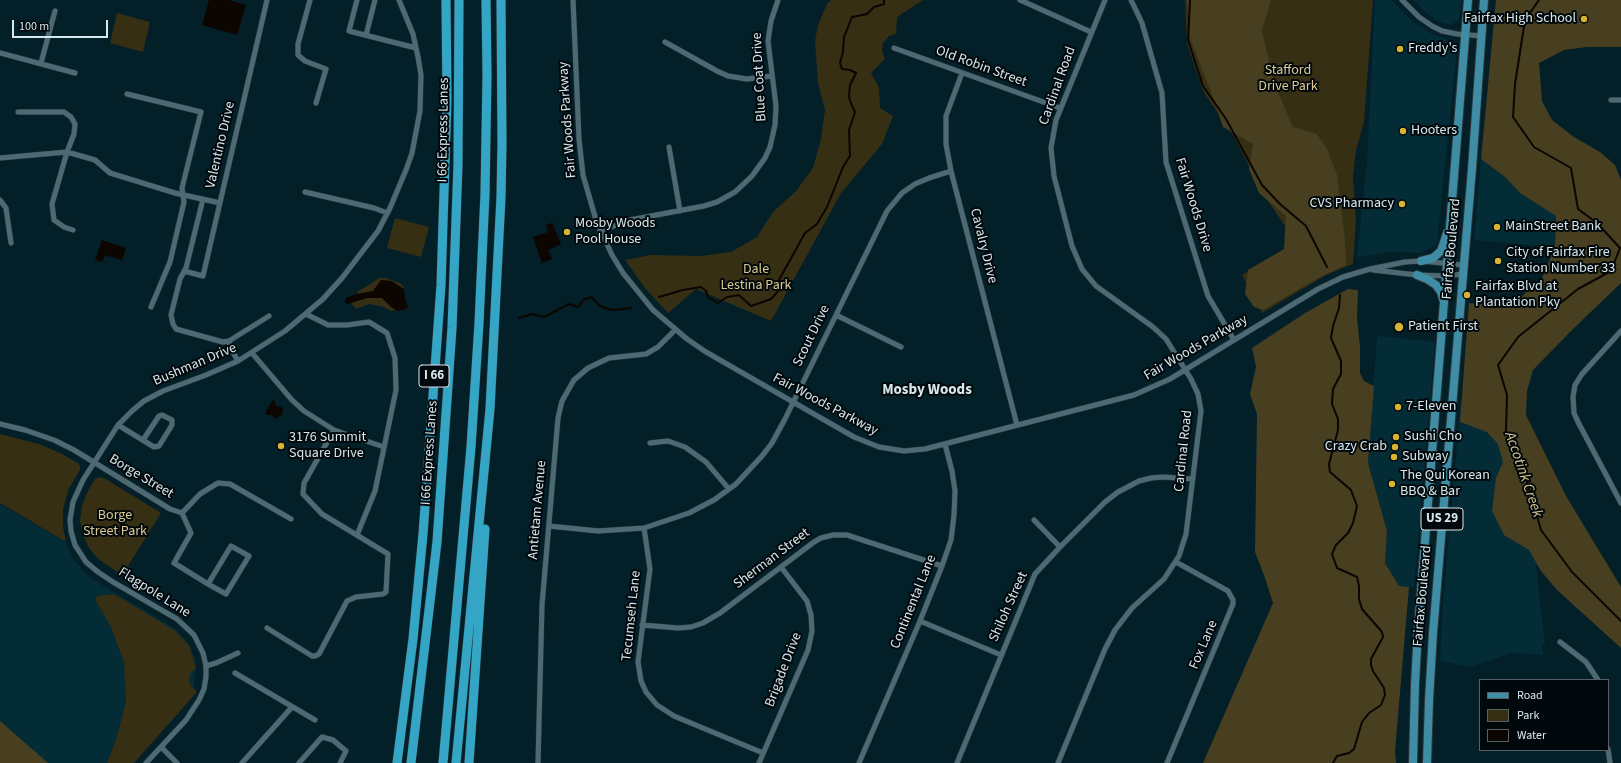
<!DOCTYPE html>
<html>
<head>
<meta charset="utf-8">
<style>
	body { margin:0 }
	#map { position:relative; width:1621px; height:763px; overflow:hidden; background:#031f28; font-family:"Source Sans 3",sans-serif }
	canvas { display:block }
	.legend { position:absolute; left:1479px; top:679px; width:130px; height:72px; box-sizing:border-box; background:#01080b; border:1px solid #576165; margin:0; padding:5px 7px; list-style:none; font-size:12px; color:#d7e7ec }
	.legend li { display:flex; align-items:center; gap:8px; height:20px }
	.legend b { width:20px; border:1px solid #576165 }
	.scale { position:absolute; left:12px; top:20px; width:96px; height:18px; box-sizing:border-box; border:2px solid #d7e7ec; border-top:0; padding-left:5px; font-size:12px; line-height:14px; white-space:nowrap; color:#d7e7ec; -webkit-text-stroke:3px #01080b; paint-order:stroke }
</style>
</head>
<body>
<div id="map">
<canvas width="1621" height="763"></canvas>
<ul class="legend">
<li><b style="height:5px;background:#3f8da5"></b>Road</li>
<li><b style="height:11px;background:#362f14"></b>Park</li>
<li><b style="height:11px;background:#0c0500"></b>Water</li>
</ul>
<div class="scale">100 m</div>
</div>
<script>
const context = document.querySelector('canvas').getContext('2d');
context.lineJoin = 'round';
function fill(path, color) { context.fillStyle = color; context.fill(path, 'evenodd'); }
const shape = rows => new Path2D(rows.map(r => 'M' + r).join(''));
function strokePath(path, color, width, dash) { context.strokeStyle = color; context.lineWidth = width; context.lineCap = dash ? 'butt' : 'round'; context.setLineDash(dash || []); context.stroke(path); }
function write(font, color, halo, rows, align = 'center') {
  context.font = font + ' "Source Sans 3",sans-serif'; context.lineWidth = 4; context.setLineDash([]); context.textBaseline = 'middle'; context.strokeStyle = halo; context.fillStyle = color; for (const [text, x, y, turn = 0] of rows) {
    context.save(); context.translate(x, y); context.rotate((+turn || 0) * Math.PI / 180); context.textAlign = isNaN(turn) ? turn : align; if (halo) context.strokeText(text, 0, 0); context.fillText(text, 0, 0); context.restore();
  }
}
const built = shape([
	[1375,0,1391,0,1411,20,1432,34,1453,41,1457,48,1437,244,1422,253,1390,252,1357,257,1367,161],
	[1414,0,1461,0,1459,20,1451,25,1438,21,1423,10],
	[1481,159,1505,177,1520,193,1556,216,1555,247,1474,240],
	[1377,336,1435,342,1414,588,1399,586,1385,563,1387,531,1368,463],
	[1461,400,1504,403,1552,530,1536,566,1545,645,1542,645,1543,655,1511,653,1471,667,1440,661,1443,603],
	[0,504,65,542,74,560,89,577,176,629,190,646,196,662,194,688,185,705,132,763,0,763]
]);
const green = shape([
	[831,0,923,0,897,17,896,34,889,36,883,43,882,51,885,59,871,73,879,88,880,108,893,116,882,144,841,193,771,321,696,289,668,313,645,288,625,260,651,255,701,256,731,252,757,237,773,212,796,191,813,168,821,139,825,110,818,83,815,41,818,25,827,4],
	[1185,0,1373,0,1364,122,1356,150,1353,177,1356,221,1353,264,1326,275,1262,313,1242,275,1298,245,1264,195,1233,135,1204,93,1187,44],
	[117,13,150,22,143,52,110,43],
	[395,218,429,227,421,257,387,248],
	[379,278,386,278,400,283,404,287,401,294,404,306,391,311,384,307,369,304,356,309,351,303,358,291,369,285],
	[0,434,39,444,60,453,78,463,80,466,80,470,68,490,63,510,63,527,66,542,0,503],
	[100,477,104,478,161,513,128,566,131,568,125,577,98,559,89,548,83,535,80,521,82,506,87,493,95,479],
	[114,594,174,630,189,645,196,668,190,674,189,683,197,692,134,763,107,763,117,737,126,701,124,662,111,627,95,599,98,596]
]);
const forest = shape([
	[1187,0,1271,0,1262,30,1274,83,1293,127,1317,134,1327,149,1337,175,1345,240,1346,265,1320,277,1263,310,1254,307,1245,294,1248,270,1284,249,1286,216,1259,193,1249,169,1253,144,1223,127,1211,92,1190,38],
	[1496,0,1621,0,1621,47,1587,47,1564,50,1539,63,1542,101,1552,120,1574,137,1600,152,1615,165,1621,180,1621,283,1571,331,1533,370,1527,391,1526,415,1566,496,1621,587,1621,648,1557,590,1541,571,1529,550,1504,535,1492,511,1496,478,1503,462,1498,444,1487,432,1460,422,1469,303,1510,307,1542,278,1555,247,1556,216,1520,193,1505,177,1481,159],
	[1348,289,1358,290,1357,319,1360,346,1360,373,1364,381,1374,386,1368,463,1387,531,1385,563,1399,586,1409,587,1395,751,1396,763,1203,763,1273,603,1264,575,1255,552,1257,414,1250,394,1256,367,1252,348,1305,313],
	[0,721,48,763,0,763]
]);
const water = shape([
	[209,0,229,0,246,5,237,35,202,25],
	[552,223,561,244,548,250,552,259,542,263,533,237,548,232,546,225],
	[102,240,126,248,122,260,105,255,102,262,95,260],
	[381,280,392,281,404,289,405,300,408,307,404,310,398,311,391,307,382,298,367,298,348,304,345,303,346,298,356,294,373,291],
	[273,400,275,401,276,406,282,407,283,409,282,415,275,419,273,415,267,415,266,413,267,409]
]);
const stream = shape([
	[1190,0,1188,40,1203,86,1226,119,1262,185,1280,204,1306,226,1327,267],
	[1539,0,1525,20,1515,84,1513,117,1534,147,1571,168,1578,209,1597,223,1620,248,1611,271,1578,289,1518,337,1498,365,1507,395,1506,431,1525,475,1541,530,1572,572,1621,621],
	[659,297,683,290,701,287,706,291,708,297,718,303,727,297,739,295,751,306,771,299,781,288,779,280,805,233,817,224,827,207,843,167,850,156,849,130,855,112,850,101,849,96,850,85,856,73,850,70,842,69,840,63,843,52,844,37,852,17,867,14,874,7,884,4,884,0],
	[519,318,532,314,544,317,569,304,578,307,583,300,591,297,600,306,608,309,614,310,631,308],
	[1333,763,1337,756,1349,753,1354,749,1362,722,1369,713,1381,705,1385,695,1384,688,1373,671,1371,665,1371,659,1383,637,1382,632,1362,609,1359,599,1359,586,1357,577,1337,568,1332,554,1336,545,1348,533,1353,523,1357,506,1351,490,1330,472,1329,464,1338,430,1338,419,1332,404,1333,389,1341,374,1341,361,1331,338,1333,326,1339,308,1340,295]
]);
const street = shape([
	[310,0,298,44,298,55,305,61,326,69,316,103],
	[357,0,349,31,416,48],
	[573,0,579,139,583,175,596,220,612,255,623,273,653,310,687,339,706,352,854,437,879,447,904,451,925,449,1134,395,1170,379,1318,289,1343,277,1370,269,1405,262,1421,261,1463,265],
	[1020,0,1091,32],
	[1131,0,1142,23,1162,93,1166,162,1208,296,1234,340],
	[1402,0,1419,17,1432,26,1442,31,1457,34,1481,36],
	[366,35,375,0],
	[665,42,717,71,728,76,747,79,772,76],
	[894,48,1060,108],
	[0,53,75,73],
	[41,63,55,11],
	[962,73,946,116,946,144,951,171,1017,425],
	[127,94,201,112,182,188,184,202,170,262,151,307],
	[1611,100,1621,100],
	[18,112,64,112,71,117,75,124,74,134,67,152,52,204,54,220,64,227,73,230],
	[669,147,680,211],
	[0,158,67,152,95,160,110,173,175,193,220,203],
	[305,192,374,208,387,213],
	[203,199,186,268,180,279,171,315,173,324,176,329,223,342,229,341,269,316],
	[0,200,6,208,11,243],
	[600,231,630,220,704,206,717,202,735,192,752,176,765,158,770,147,775,125,776,106,768,41,771,21,778,0],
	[1373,270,1417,275,1446,276,1462,274],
	[184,271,203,276,267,0],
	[306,314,328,325,347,325,369,322,387,333,395,358,396,390,375,491,357,535],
	[836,315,901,347],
	[1621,331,1582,374,1575,385,1573,397,1574,413,1578,422,1621,503],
	[229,341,230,347,238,361],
	[252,353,292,400,304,411,334,430,384,447],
	[0,424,25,430,54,440,74,450,170,509,182,513],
	[118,425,154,447,159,446,172,425,172,420,162,415,159,416,143,440],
	[650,443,668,441,685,447,706,462,729,489],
	[182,513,191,533,174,563,208,584,226,594,249,556,231,546,208,584],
	[182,513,200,494,218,483,230,484,291,519],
	[1034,520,1060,547],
	[549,526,598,531,644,528,689,513,714,500,736,484,762,456,772,443,785,419,887,211,902,193,915,184,929,178,951,171],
	[644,528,650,569,638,662,641,681,646,692,657,705,674,716,763,753],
	[920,621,1001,655],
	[642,625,678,628,691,627,703,623,720,613,814,542,821,538,833,535,847,535,942,566],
	[267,628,312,656,315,656,319,654,347,601,356,597,383,594,386,592,388,554,322,514,303,494,304,483,334,430],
	[1560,642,1586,662,1598,680],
	[206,666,216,663,238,653],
	[235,673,315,720],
	[161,747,177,763],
	[1608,749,1610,763],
	[146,763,186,720,199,700,204,689,206,677,206,666,203,653,194,635,177,619,113,582,98,572,86,562,75,545,71,531,70,520,73,502,83,480,118,425,132,411,144,401,163,391,206,375,238,361,285,331,323,299,342,278,378,231,390,208,406,170,412,153,420,111,421,75,418,57,413,34,399,0],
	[242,763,292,707],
	[299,763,322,737,333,740,346,751,340,763],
	[538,763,542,605,558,418,562,401,574,380,588,368,609,358,646,354,658,347,675,330],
	[759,763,808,650,812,631,811,615,807,601,781,567],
	[859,763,920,621,942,566,951,540,954,515,955,491,952,471,945,444],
	[957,763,1035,574,1060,547,1105,502,1118,492,1139,481,1151,478,1163,477,1193,479],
	[1058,763,1105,649,1115,630,1132,608,1164,579,1179,556,1186,534,1201,411,1198,394,1191,379,1166,339,1153,327,1096,286,1082,269,1072,246,1054,176,1051,148,1056,120,1105,0],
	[1167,763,1233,604,1233,600,1228,591,1176,562]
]);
const primary = shape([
	[1421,261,1433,258,1441,251,1447,233],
	[1417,275,1427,279,1436,285,1441,292,1443,299],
	[1413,763,1415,684,1418,629,1468,0],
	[1427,763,1429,700,1433,633,1472,169,1484,0]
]);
const highway = shape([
	[397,763,413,639,423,534,441,285,447,100,446,0],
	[411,763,437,542,452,328,458,165,459,0],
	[443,763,471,447,479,323,485,194,487,75,486,0],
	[456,763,490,409,501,197,502,144,501,0],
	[469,763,485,529]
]);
const markers = [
	[1584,19,4,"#d7b434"],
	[1400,49,4,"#d7b434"],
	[1403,131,4,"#d7b434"],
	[1402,204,4,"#d7b434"],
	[1497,227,4,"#d7b434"],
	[567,232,4,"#d7b434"],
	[1498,261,4,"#d7b434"],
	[1467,295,4,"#d7b434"],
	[1399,327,5,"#d7b434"],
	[1398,407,4,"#d7b434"],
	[1396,437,4,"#d7b434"],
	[281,446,4,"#d7b434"],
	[1395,447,4,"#d7b434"],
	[1394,457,4,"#d7b434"],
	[1392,484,4,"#d7b434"]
];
const shields = [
	[434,376,30],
	[1442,519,42]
];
const shieldNames = [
	["I 66",434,376],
	["US 29",1442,519]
];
const poiNames = [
	["Fairfax High School",1576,19,"right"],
	["Freddy's",1408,49],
	["Hooters",1411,131],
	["CVS Pharmacy",1394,204,"right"],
	["Mosby Woods",575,224],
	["Pool House",575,240],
	["MainStreet Bank",1505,227],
	["City of Fairfax Fire",1506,253],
	["Station Number 33",1506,269],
	["Fairfax Blvd at",1475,287],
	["Plantation Pky",1475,303],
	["Patient First",1408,327],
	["7-Eleven",1406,407],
	["Sushi Cho",1404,437],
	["3176 Summit",289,438],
	["Square Drive",289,454],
	["Crazy Crab",1387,447,"right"],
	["Subway",1402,457],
	["The Qui Korean",1400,476],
	["BBQ & Bar",1400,492]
];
const streetNames = [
	["Old Robin Street",981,67,20],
	["Blue Coat Drive",760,77,-93],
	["Cardinal Road",1058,86,-70],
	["Fair Woods Parkway",568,120,-94],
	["I 66 Express Lanes",444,130,-89],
	["Valentino Drive",221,145,-77],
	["Fair Woods Drive",1193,205,73],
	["Cavalry Drive",983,246,76],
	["Fairfax Boulevard",1452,249,-85],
	["Scout Drive",812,336,-64],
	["Fair Woods Parkway",1196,348,-30],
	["Bushman Drive",195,365,-23],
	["Fair Woods Parkway",825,405,28],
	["Cardinal Road",1184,451,-84],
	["I 66 Express Lanes",430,453,-86],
	["Borge Street",141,477,31],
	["Antietam Avenue",538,510,-85],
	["Sherman Street",772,559,-37],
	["Flagpole Lane",154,593,32],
	["Fairfax Boulevard",1423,596,-85],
	["Continental Lane",914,602,-68],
	["Shiloh Street",1009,607,-66],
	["Tecumseh Lane",632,616,-84],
	["Fox Lane",1204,645,-67],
	["Brigade Drive",784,670,-69]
];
const parkNames = [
	["Stafford",1288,71],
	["Drive Park",1288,87],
	["Dale",756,270],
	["Lestina Park",756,286],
	["Borge",115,516],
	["Street Park",115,532]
];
const neighbourhoodNames = [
	["Mosby Woods",927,391]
];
const waterNames = [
	["Accotink Creek",1523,475,71]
];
fill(built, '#042c37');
fill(green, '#362f14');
fill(forest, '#483f21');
fill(water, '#0c0500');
strokePath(stream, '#0c0500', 2);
strokePath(street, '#2b353a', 6);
strokePath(primary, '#2b353a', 10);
strokePath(highway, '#2b353a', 10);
strokePath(street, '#4d6a74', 5);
strokePath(primary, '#3f8da5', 8);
strokePath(highway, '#35a5c5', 9);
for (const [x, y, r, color] of markers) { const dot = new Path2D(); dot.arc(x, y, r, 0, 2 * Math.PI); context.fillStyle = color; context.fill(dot); strokePath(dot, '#01080b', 1.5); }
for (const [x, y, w] of shields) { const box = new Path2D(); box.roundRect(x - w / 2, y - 11, w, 22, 3); context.fillStyle = '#01080b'; context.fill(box); strokePath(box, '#d7e7ec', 1); }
write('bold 13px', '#d7e7ec', null, shieldNames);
write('14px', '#d7e7ec', '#01080b', poiNames, 'left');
write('14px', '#d7e7ec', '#01080b', streetNames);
write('14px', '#dcca90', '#01080b', parkNames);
write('bold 15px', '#d7e7ec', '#01080b', neighbourhoodNames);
write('italic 15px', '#d8c68c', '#01080b', waterNames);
</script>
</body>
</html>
